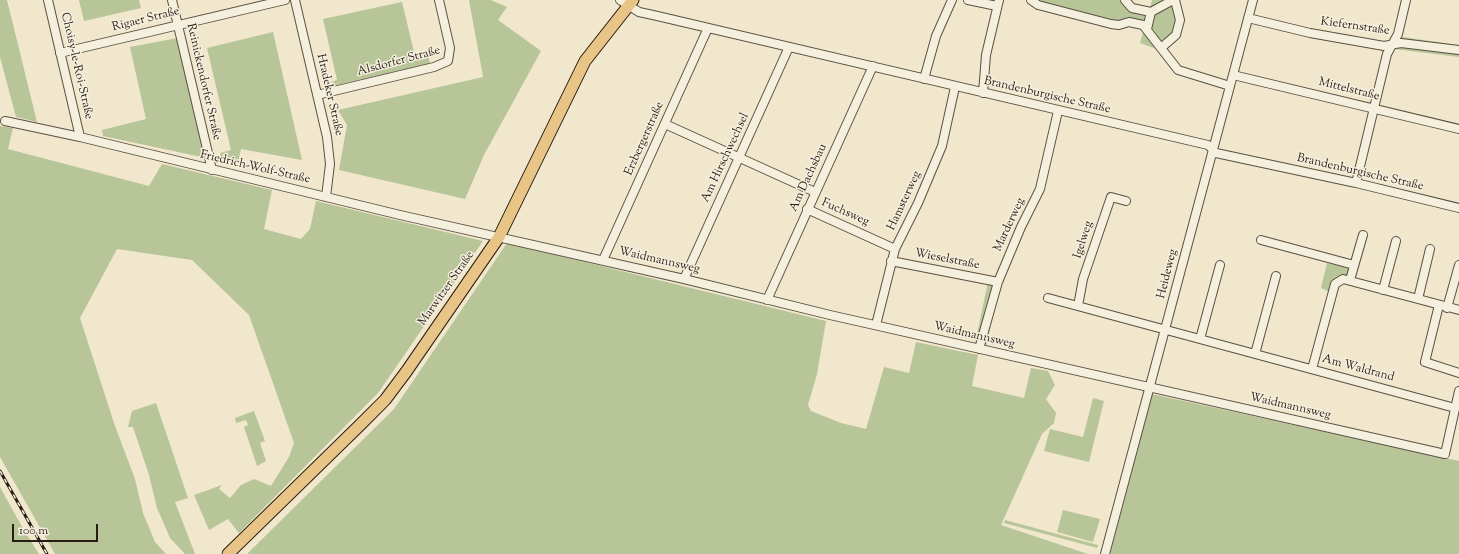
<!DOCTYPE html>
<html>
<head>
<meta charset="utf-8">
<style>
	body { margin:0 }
	#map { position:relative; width:1459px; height:554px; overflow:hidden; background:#f0e7cd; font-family:"Sorts Mill Goudy",serif }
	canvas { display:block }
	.scale { position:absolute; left:12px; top:524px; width:86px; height:18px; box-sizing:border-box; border:2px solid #281d13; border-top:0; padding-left:5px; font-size:12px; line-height:14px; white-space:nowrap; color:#281d13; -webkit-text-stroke:3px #f5efde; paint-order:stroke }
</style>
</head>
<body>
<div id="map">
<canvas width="1459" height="554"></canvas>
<div class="scale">100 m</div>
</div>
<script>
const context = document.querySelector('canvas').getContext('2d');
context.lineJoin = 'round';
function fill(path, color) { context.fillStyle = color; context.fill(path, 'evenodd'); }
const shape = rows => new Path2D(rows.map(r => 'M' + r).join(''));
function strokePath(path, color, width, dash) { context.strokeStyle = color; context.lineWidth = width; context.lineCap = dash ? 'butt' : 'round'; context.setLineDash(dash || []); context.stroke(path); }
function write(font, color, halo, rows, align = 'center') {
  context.font = font + ' "Sorts Mill Goudy",serif'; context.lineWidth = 3; context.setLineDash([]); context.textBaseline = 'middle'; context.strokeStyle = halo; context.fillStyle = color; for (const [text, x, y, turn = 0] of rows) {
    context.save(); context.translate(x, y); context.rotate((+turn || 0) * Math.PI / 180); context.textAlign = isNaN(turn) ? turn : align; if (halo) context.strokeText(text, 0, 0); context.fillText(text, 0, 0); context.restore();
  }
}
const green = shape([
	[0,0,7,0,37,122,16,117,0,57],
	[79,0,139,0,141,8,84,21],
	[469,0,491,0,507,7,498,20,541,51,484,155,465,199,339,170,347,125,338,110,483,77],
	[1027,0,1128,0,1133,5,1150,8,1152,0,1179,0,1183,20,1162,51,1140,43,1144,29],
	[402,2,415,56,428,54,430,64,332,86,331,82,337,80,323,19],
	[273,32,302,160,241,149,238,162,221,158,220,153,231,150,207,48],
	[1402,37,1459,45,1459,57,1394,49],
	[178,38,206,158,103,136,102,130,146,119,130,47],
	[0,126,13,128,8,149,149,186,162,164,272,190,264,229,301,239,310,229,316,201,483,241,378,393,239,533,228,519,209,530,194,495,222,485,219,489,230,498,241,485,254,479,271,486,289,457,294,443,249,315,192,260,117,249,80,318,115,426,135,479,143,513,155,542,166,554,55,554,0,457],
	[507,243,826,321,817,374,808,405,811,411,841,423,866,429,884,367,909,373,916,342,978,355,972,386,1024,398,1031,368,1048,371,1055,385,1046,399,1056,413,1054,423,1042,434,1001,525,1088,554,247,554,394,409],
	[1327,263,1351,269,1349,278,1330,292,1321,288],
	[989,277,1001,280,986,347,975,344],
	[1152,394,1459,461,1459,554,1110,554],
	[1093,398,1104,401,1089,462,1044,451,1050,429,1083,437],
	[156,403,188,498,175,502,195,554,185,554,170,538,157,508,149,475,133,427,128,427,132,411],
	[254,411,265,441,260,443,266,461,257,466,244,427,248,425,246,420,236,423,235,418],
	[0,487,21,525,39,554,0,554],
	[1063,510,1100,519,1093,542,1057,532],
	[1005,520,1098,545,1097,548,1004,523]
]);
const minor = shape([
	[48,0,80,137],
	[172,0,212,170],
	[295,0,327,137,330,164,326,197],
	[620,0,639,12,653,15,1208,145,1216,153,1356,183,1459,208],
	[968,0,997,6],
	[1031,0,1038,5,1111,24,1119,25,1129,22,1143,25,1178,70,1230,86],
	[1125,0,1132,8,1151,12,1173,0],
	[1248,18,1310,33,1384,46,1401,43,1459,50],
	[1147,29,1151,12],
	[1161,48,1176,35,1180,20,1175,0],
	[60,53,285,0],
	[1233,75,1459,129],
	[924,79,936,36,952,0],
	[983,93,986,55,999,0],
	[317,95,434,67,448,61,450,48,439,0],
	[5,121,80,137,400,215,684,279,830,315,1445,454,1459,391],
	[665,124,815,192],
	[1356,183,1387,54,1398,34,1406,0],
	[807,209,895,249],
	[1261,240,1354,265],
	[603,260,708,28],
	[891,261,998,282],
	[684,279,789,47],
	[1350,280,1363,235],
	[1383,290,1396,241],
	[1048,298,1455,408],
	[1418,299,1430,249],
	[767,300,873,66],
	[1439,305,1425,362,1459,373],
	[1078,306,1083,279,1111,197,1126,201],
	[1447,308,1459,265],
	[876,325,895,249,918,203,942,146,955,87],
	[1200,339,1220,265],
	[979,349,998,282,1021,227,1040,189,1058,111],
	[1255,354,1276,276],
	[1312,369,1335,284,1343,279,1459,310],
	[1105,554,1253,0]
]);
const major = shape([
	[228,554,361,424,385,400,406,372,499,237,585,61,633,0]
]);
const rail = shape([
	[0,471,47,554]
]);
const streetNames = [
	["Rigaer Straße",146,20,-14],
	["Kiefernstraße",1355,27,8],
	["Alsdorfer Straße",399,62,-15],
	["Choisy-le-Roi-Straße",76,66,77],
	["Reinickendorfer Straße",203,82,77],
	["Mittelstraße",1349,90,14],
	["Hradeker Straße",329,95,77],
	["Brandenburgische Straße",1047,96,13],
	["Erzbergerstraße",645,139,-66],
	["Am Hirschwechsel",726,158,-65],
	["Friedrich-Wolf-Straße",255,168,13],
	["Brandenburgische Straße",1360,173,13],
	["Am Dachsbau",809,178,-65],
	["Hamsterweg",905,201,-65],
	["Fuchsweg",845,213,24],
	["Marderweg",1010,225,-65],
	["Igelweg",1084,240,-72],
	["Wieselstraße",947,260,11],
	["Waidmannsweg",659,261,13],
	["Heideweg",1168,274,-76],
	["Marwitzer Straße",447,289,-55],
	["Waidmannsweg",974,336,13],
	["Am Waldrand",1358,369,15],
	["Waidmannsweg",1290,407,13]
];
fill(green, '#b8c599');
strokePath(minor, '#5a5042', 10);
strokePath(major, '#281d13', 13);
strokePath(minor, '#f5efde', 8);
strokePath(major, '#e8c486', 11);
strokePath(rail, '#281d13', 3);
strokePath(rail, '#f5efde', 1.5, [4.5]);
write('12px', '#281d13', '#f5efde', streetNames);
</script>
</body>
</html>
